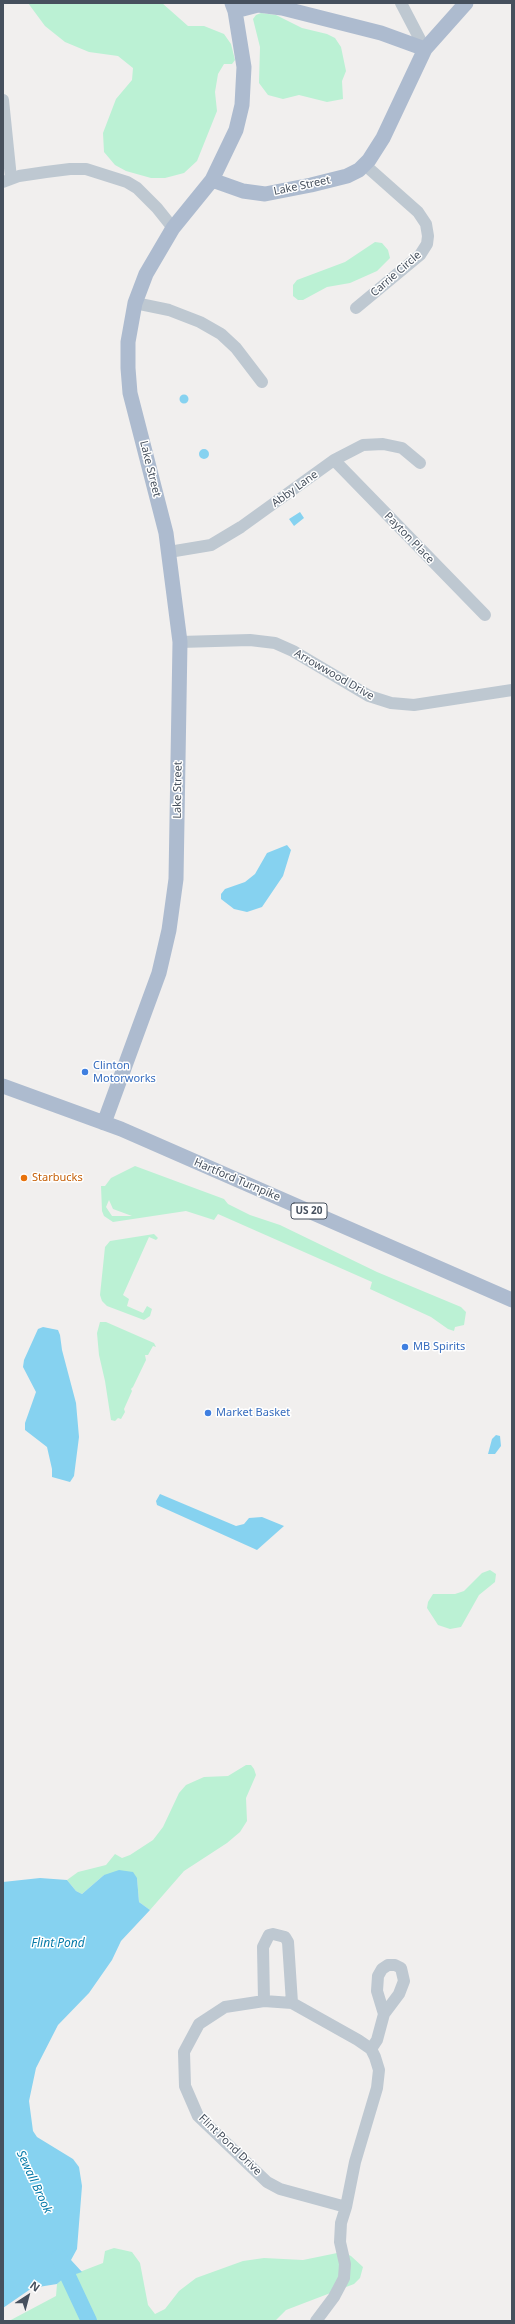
<!DOCTYPE html>
<html>
<head>
<meta charset="utf-8">
<style>
	body { margin:0 }
	#map { position:relative; width:515px; height:2324px; overflow:hidden; background:#f1efee; font-family:"Noto Sans",sans-serif }
	canvas { display:block }
	.frame { position:absolute; inset:0; border:4px solid #46505d; pointer-events:none }
	.north { position:absolute; left:8px; top:2276px; width:40px; height:40px; -webkit-text-stroke:3px #fff; paint-order:stroke; rotate:36deg; font-size:11px; font-weight:700; line-height:16px; text-align:center; color:#46505d }
	.north::after { content:''; display:block; margin:auto; width:14px; height:18px; background:#46505d; clip-path:polygon(50% 0,100% 100%,50% 72%,0 100%) }
</style>
</head>
<body>
<div id="map">
<canvas width="515" height="2324"></canvas>
<div class="frame"></div>
<div class="north">N</div>
</div>
<script>
const context = document.querySelector('canvas').getContext('2d');
context.lineJoin = 'round';
function fill(path, color) { context.fillStyle = color; context.fill(path, 'evenodd'); }
const shape = rows => new Path2D(rows.map(r => 'M' + r).join(''));
function strokePath(path, color, width, dash) { context.strokeStyle = color; context.lineWidth = width; context.lineCap = dash ? 'butt' : 'round'; context.setLineDash(dash || []); context.stroke(path); }
function write(font, color, halo, rows, align = 'center') {
  context.font = font + ' "Noto Sans",sans-serif'; context.lineWidth = 3; context.setLineDash([]); context.textBaseline = 'middle'; context.strokeStyle = halo; context.fillStyle = color; for (const [text, x, y, turn = 0] of rows) {
    context.save(); context.translate(x, y); context.rotate((+turn || 0) * Math.PI / 180); context.textAlign = isNaN(turn) ? turn : align; if (halo) context.strokeText(text, 0, 0); context.fillText(text, 0, 0); context.restore();
  }
}
const green = shape([
	[28,3,162,3,188,26,204,26,224,34,231,44,235,60,232,64,224,64,218,74,215,92,217,111,197,161,184,173,165,178,151,178,126,171,115,165,104,152,103,133,116,99,132,80,133,68,118,56,89,52,65,42,45,26],
	[261,13,276,15,302,28,327,34,335,38,341,47,346,71,342,81,343,99,327,102,299,95,283,99,268,95,259,83,260,47,253,19,256,15],
	[375,242,382,243,388,250,390,258,377,271,350,283,327,287,303,300,298,300,293,296,293,285,297,280,345,262],
	[135,1166,224,1199,228,1204,250,1215,280,1225,377,1272,461,1307,466,1312,464,1325,455,1327,454,1331,448,1329,431,1317,370,1289,372,1282,218,1214,214,1220,186,1211,113,1222,104,1216,102,1211,101,1186,105,1186,111,1178],
	[109,1200,113,1209,132,1216,112,1216,106,1207],
	[154,1234,158,1238,156,1240,149,1237,123,1295,129,1299,127,1306,143,1313,147,1306,152,1309,150,1316,144,1320,107,1306,102,1301,100,1295,105,1247,110,1241],
	[100,1322,106,1322,154,1343,156,1347,153,1346,148,1355,145,1355,146,1360,133,1387,131,1389,132,1391,124,1409,125,1412,121,1419,118,1418,115,1421,111,1420,105,1381,99,1355,97,1333],
	[490,1570,496,1574,495,1582,479,1595,461,1627,450,1629,438,1625,427,1608,428,1602,433,1594,455,1594,464,1591,482,1573],
	[246,1765,251,1765,254,1769,256,1775,246,1798,247,1821,240,1832,227,1843,184,1871,150,1910,139,1902,137,1878,104,1875,82,1894,76,1891,67,1880,78,1872,106,1865,115,1854,122,1858,130,1855,153,1840,163,1827,179,1793,186,1785,204,1777,228,1776],
	[114,2248,132,2252,140,2263,148,2305,155,2314,165,2309,179,2291,196,2278,243,2261,264,2258,303,2260,342,2252,351,2256,363,2267,360,2278,354,2284,286,2310,275,2321,9,2321,56,2296,57,2284,64,2278,103,2263,105,2251]
]);
const water = shape([
	'179.5 399a4.5 4.5 0 1 1 9 0a4.5 4.5 0 1 1-9 0Z',
	'199 454a5 5 0 1 1 10 0a5 5 0 1 1-10 0Z',
	[300,512,304,518,294,526,289,519],
	[287,845,291,850,283,876,262,907,247,912,234,909,221,899,221,894,225,889,245,882,255,874,267,853],
	[43,1327,58,1330,60,1335,62,1350,76,1403,79,1437,74,1476,70,1482,52,1477,52,1469,47,1447,25,1430,25,1423,36,1392,23,1367,24,1360,38,1329],
	[496,1435,500,1436,501,1446,495,1454,488,1454,492,1439],
	[160,1494,236,1526,244,1524,249,1518,262,1517,284,1526,257,1550,157,1505,156,1501],
	[119,1870,133,1872,137,1878,139,1902,150,1910,121,1941,112,1960,89,1993,58,2025,36,2068,29,2101,33,2131,37,2137,73,2159,79,2167,82,2186,77,2249,71,2260,82,2272,64,2278,57,2284,32,2288,3,2308,3,1882,40,1878,67,1880,76,1891,82,1894,104,1875]
]);
const river = shape([
	[59,2257,89,2321]
]);
const minor = shape([
	[401,3,425,49],
	[3,100,11,178],
	[3,182,19,176,46,172,70,169,86,169,127,182,137,188,157,208,173,228],
	[135,303,169,310,200,322,221,334,236,348,262,382],
	[356,308,420,255,427,244,428,236,426,224,418,212,365,165],
	[334,460,485,615],
	[169,552,211,545,241,527,334,460,363,445,383,444,402,448,420,463],
	[180,642,250,640,275,643,293,651,369,696,391,703,414,705,512,690],
	[264,2001,263,1947,269,1935,273,1934,285,1937,288,1942,292,2003],
	[371,2049,377,2040,384,2014,399,1994,404,1981,401,1968,395,1965,388,1965,382,1969,378,1976,377,1991,384,2014],
	[316,2321,334,2297,344,2278,345,2264,340,2242,341,2223,346,2207,355,2162,377,2088,379,2070,375,2057,371,2049,358,2040,292,2003,264,2001,225,2007,199,2024,184,2052,185,2086,198,2116,267,2182,280,2189,346,2207]
]);
const major = shape([
	[232,3,235,11,258,5,282,8,381,33,425,49],
	[212,180,243,191,265,194,311,185,347,176,359,170,369,160,383,138,425,49,466,3],
	[3,1086,121,1129,512,1300],
	[104,1123,159,973,169,930,176,879,180,642,166,533,130,393,128,368,128,342,135,303,146,274,173,228,212,180,236,130,242,105,244,67,235,11]
]);
const markers = [
	[85,1072,4,"#3f7fe0"],
	[24,1178,4,"#e8710a"],
	[405,1347,4,"#3f7fe0"],
	[208,1413,4,"#3f7fe0"]
];
const shields = [
	[309,1211,36]
];
const shieldNames = [
	["US 20",309,1211]
];
const streetNames = [
	["Lake Street",302,186,-12],
	["Carrie Circle",396,274,-41],
	["Lake Street",150,469,76],
	["Abby Lane",295,489,-36],
	["Payton Place",409,538,46],
	["Arrowwood Drive",334,675,30],
	["Lake Street",178,790,-89],
	["Hartford Turnpike",237,1180,23],
	["Flint Pond Drive",230,2145,44]
];
const shopNames = [
	["Clinton",93,1066],
	["Motorworks",93,1079],
	["MB Spirits",413,1347],
	["Market Basket",216,1413]
];
const foodNames = [
	["Starbucks",32,1178]
];
const waterNames = [
	["Flint Pond",58,1944],
	["Sewall Brook",34,2182,65]
];
fill(green, '#bbf1d4');
fill(water, '#86d2f0');
strokePath(river, '#86d2f0', 16);
strokePath(minor, '#bec8d1', 12);
strokePath(major, '#adbbcf', 15);
for (const [x, y, r, color] of markers) { const dot = new Path2D(); dot.arc(x, y, r, 0, 2 * Math.PI); context.fillStyle = color; context.fill(dot); strokePath(dot, '#fff', 1.5); }
for (const [x, y, w] of shields) { const box = new Path2D(); box.roundRect(x - w / 2, y - 8, w, 16, 3); context.fillStyle = '#fff'; context.fill(box); strokePath(box, '#46505d', 1); }
write('bold 10px', '#46505d', null, shieldNames);
write('11px', '#46505d', '#fff', streetNames);
write('11px', '#366cbe', '#fff', shopNames, 'left');
write('11px', '#c56008', '#fff', foodNames, 'left');
write('italic 12px', '#067aa8', '#fff', waterNames);
</script>
</body>
</html>
